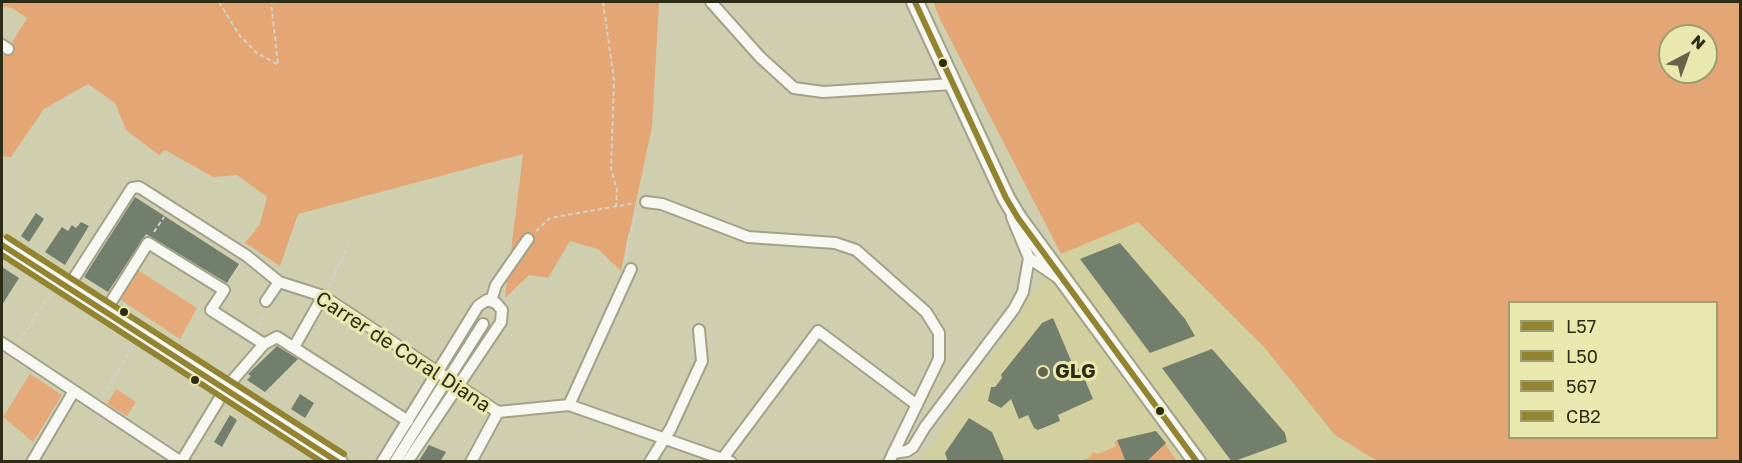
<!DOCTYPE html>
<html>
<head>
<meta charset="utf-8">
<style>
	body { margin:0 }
	#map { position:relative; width:1742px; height:463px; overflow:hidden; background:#cfcfaf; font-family:"Golos Text",sans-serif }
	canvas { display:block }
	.frame { position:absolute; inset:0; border:3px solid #2d2c16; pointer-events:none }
	.legend { position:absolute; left:1508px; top:301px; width:210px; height:138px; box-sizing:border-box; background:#e9e9af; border:2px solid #9e9d72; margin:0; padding:8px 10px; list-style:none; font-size:18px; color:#2d2c16 }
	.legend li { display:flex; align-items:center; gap:12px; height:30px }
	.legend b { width:30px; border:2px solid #9e9d72 }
	.north { position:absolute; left:1658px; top:24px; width:60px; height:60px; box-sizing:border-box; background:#e9e9af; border:2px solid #9e9d72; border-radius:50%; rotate:41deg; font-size:16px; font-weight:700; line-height:24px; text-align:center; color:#2d2c16 }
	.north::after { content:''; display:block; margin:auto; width:21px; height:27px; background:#66654c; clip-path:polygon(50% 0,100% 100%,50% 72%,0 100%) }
</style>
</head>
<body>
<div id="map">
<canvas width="1742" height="463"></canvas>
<div class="frame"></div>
<ul class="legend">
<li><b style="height:8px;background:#938432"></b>L57</li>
<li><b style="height:8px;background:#938432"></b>L50</li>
<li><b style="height:8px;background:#938432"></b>567</li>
<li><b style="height:8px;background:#938432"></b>CB2</li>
</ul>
<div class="north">N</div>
</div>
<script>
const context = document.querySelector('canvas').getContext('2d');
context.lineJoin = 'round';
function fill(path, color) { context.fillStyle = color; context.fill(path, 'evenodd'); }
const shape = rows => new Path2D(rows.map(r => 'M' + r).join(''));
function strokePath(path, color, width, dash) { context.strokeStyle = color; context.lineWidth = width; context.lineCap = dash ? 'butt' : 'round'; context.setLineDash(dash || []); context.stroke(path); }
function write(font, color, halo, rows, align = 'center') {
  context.font = font + ' "Golos Text",sans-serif'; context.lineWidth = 6; context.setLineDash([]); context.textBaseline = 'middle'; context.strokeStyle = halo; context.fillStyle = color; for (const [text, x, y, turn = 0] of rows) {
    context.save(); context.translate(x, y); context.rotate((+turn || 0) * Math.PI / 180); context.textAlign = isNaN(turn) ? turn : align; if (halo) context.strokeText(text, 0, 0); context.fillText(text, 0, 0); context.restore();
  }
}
const built = shape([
	[1137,222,1264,347,1335,435,1377,461,921,462,1061,254]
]);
const green = shape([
	[136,269,197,308,180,339,118,298],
	[30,374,62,395,33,442,3,417],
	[116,389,136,402,127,416,107,404],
	[1156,431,1177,461,1079,462,1090,457,1093,452,1098,454,1116,446,1114,442,1122,439]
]);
const forest = shape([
	[2,2,659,2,652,127,621,271,598,249,570,241,548,278,529,275,505,298,523,154,298,214,280,266,245,243,260,224,267,197,237,175,213,177,165,150,159,155,126,130,115,103,88,84,44,109,11,157,2,156,2,59,27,18,12,8,2,6],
	[933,2,1740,2,1740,461,1377,461,1335,435,1264,347,1138,222,1061,254,941,21],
	[1670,36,1706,36,1706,72,1670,72],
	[1510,302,1716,302,1716,438,1510,438]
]);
const building = shape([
	[135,197,239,264,227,283,146,234,108,292,84,277],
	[36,213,44,219,29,242,21,236],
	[81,222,89,226,65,265,45,252,62,227,68,231,72,225,76,228],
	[1120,243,1185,319,1195,336,1150,353,1080,259],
	[2,267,19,278,2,305],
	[1053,318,1075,370,1080,368,1093,399,1058,415,1060,421,1038,430,1034,428,1028,415,1019,419,1011,399,1001,408,988,401,991,387,995,387,1002,378,1001,375,1042,323],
	[277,346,298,359,265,392,247,380,251,376,248,374],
	[1212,349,1285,433,1287,442,1232,462,1162,368],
	[300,394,314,403,305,418,291,409],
	[230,415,237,420,222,447,214,442],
	[969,418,992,432,1005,462,948,462,945,453],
	[1156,431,1166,443,1146,462,1126,462,1117,440],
	[429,445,446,452,440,462,418,462]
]);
const path = shape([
	[219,2,240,36,257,53,278,65,271,2],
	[603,2,614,80,611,169,617,190,616,207],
	[536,231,550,218,635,203],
	[154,232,164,217],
	[626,260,628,239,637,214],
	[230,280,240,265],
	[328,287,349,244],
	[259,327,263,313],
	[19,342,50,294],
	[102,396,133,347]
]);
const street = shape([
	[711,2,760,57,794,88,823,92,953,84],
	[2,45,8,49],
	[646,202,662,204,748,237,835,243,856,250,926,312,939,333,939,359,889,462],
	[1012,217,1029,258,1057,277],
	[69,286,132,188,139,187,247,256,279,282,323,296,498,412],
	[266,301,279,282],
	[491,301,496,285,528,239],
	[106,310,148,243,224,290,211,310,264,344],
	[2,343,181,462],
	[294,347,323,296],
	[452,373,483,324],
	[569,405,631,269],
	[498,412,569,405,731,462],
	[893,453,907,451,913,447,925,427,1014,309,1023,292,1029,258],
	[723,458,818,331,917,405],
	[32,462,74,391],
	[181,462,226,388,264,344,277,337,408,421],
	[382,462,478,306,487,300,496,303,502,310,501,322,407,462],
	[395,462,444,384],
	[471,462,498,412],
	[650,462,671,428,702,361,699,330]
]);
const secondary = shape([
	[915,2,1006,198,1018,218,1197,462],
	[2,245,339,462]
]);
const bus1 = shape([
	[2,245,338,462]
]);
const bus2 = shape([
	[2,255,322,462]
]);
const bus3 = shape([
	[7,237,344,454]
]);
const bus4 = shape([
	[915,2,1006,198,1018,218,1197,462]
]);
const markers = [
	[943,63,5,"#2d2c16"],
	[124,312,5,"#2d2c16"],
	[1043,372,6,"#66654c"],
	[195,380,5,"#2d2c16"],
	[1160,411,5,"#2d2c16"]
];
const streetNames = [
	["Carrer de Coral Diana",403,352,33]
];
const poiNames = [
	["GLG",1055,372]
];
fill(built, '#d1d09e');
fill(green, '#e6a97a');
fill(forest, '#e5a675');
fill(building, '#727f6d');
strokePath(street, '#a2a28a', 14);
strokePath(secondary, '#a2a28a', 20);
strokePath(path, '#d2d2c8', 2, [4.5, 3]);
strokePath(street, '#f8f8f3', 10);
strokePath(secondary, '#f8f8f3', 16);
strokePath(bus1, '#938432', 6);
strokePath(bus2, '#938432', 6);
strokePath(bus3, '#938432', 6);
strokePath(bus4, '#938432', 6);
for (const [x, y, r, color] of markers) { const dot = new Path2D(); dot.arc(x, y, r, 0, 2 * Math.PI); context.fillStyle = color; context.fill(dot); strokePath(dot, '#e9e9af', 2); }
write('20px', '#2d2c16', '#e9e9af', streetNames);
write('bold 20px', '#2d2c16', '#e9e9af', poiNames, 'left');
</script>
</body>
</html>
